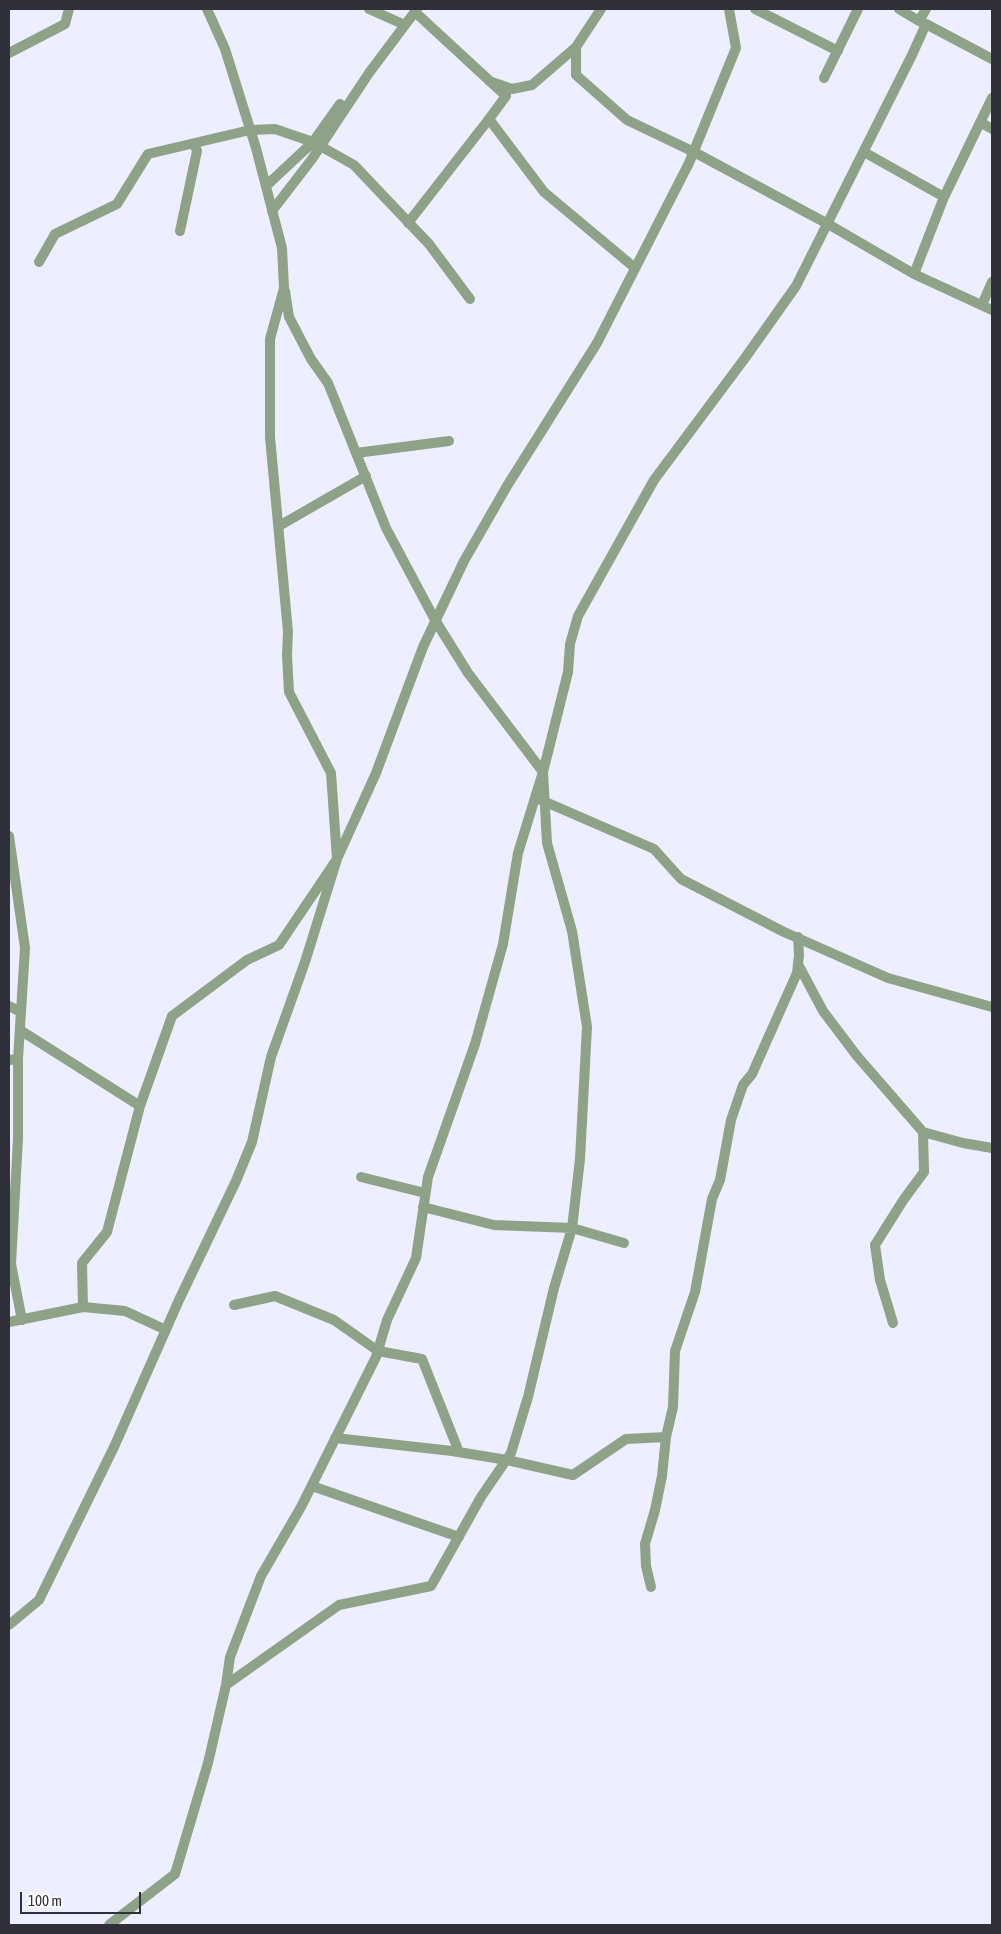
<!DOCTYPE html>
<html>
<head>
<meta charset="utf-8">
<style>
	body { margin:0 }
	#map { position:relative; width:1001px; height:1934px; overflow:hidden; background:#edeeff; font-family:"Asap Condensed",sans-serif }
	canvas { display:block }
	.frame { position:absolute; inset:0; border:10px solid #30303b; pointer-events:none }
	.scale { position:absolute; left:20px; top:1892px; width:121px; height:22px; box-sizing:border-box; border:2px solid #30303b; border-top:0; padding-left:6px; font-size:15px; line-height:18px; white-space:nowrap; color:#30303b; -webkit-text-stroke:4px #fff; paint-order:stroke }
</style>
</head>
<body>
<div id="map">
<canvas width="1001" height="1934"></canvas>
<div class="frame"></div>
<div class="scale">100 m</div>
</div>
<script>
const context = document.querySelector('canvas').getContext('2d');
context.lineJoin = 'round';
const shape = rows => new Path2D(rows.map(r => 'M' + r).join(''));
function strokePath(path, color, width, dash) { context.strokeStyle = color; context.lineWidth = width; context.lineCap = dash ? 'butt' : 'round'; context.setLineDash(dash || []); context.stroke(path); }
const minor = shape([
	[369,9,405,25],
	[755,9,838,51],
	[899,9,919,21],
	[415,12,506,96,489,119,544,192,635,268],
	[926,24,992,59],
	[576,47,601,9],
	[9,53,65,24,69,9],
	[824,78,858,9],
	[489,81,512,89,532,85,576,47,576,75,627,120,694,152,828,224,914,274,992,310],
	[980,122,992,129],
	[864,152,944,197,992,98],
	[266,186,313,142,340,104],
	[272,211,312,159,369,73,417,9],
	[408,223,489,119],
	[180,231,197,151,194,144],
	[39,262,55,234,117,204,148,154,250,130,275,129,313,142,354,165,429,244,470,299],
	[914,274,944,197],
	[982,305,992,282],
	[356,453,449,441],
	[279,526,366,476],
	[541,800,654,849,681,879,784,932,888,978,992,1007],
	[9,836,25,948,18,1059,9,1060],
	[798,964,823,1011,857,1056,923,1132,924,1172,904,1199,875,1245,880,1280,893,1323],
	[9,1006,21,1012],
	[20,1030,140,1106],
	[923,1132,963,1143,992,1148],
	[361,1177,425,1193],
	[423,1207,494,1225,572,1228,624,1243],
	[9,1263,11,1264,18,1139,18,1059],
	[11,1264,22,1320],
	[234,1305,275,1296,334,1320,378,1351,422,1359,459,1452],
	[83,1307,82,1263,107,1232,140,1106,172,1016,247,960,279,945,337,859,376,773,423,647,464,561,507,486,597,343,689,163,736,48,729,9],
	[9,1322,83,1307,125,1311,166,1330],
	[335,1438,452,1451,507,1460,573,1475,626,1439,666,1437],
	[312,1486,459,1537],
	[651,1587,646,1566,645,1544,655,1510,662,1476,666,1437,673,1407,675,1351,695,1292,712,1199,720,1180,731,1120,743,1085,752,1074,797,973,799,955,798,937],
	[9,1625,39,1600,114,1447,179,1300,236,1181,252,1142,271,1057,305,962,337,859,331,773,289,692,287,655,288,632,270,437,270,339,284,288,282,248,256,148,225,49,207,9],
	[226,1685,339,1605,431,1586,481,1497,511,1453,528,1397,554,1288,572,1228,580,1159,587,1027,572,931,547,843,543,772,468,673,435,620,386,528,328,383,311,359,289,317,285,291],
	[109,1925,175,1874,208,1763,226,1685,230,1657,261,1576,301,1507,376,1357,387,1320,416,1258,428,1177,475,1044,503,944,518,853,543,772,568,672,570,644,578,616,654,480,745,358,796,286,912,55,926,24,919,21,926,9]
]);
strokePath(minor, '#8da287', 10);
</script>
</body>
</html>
